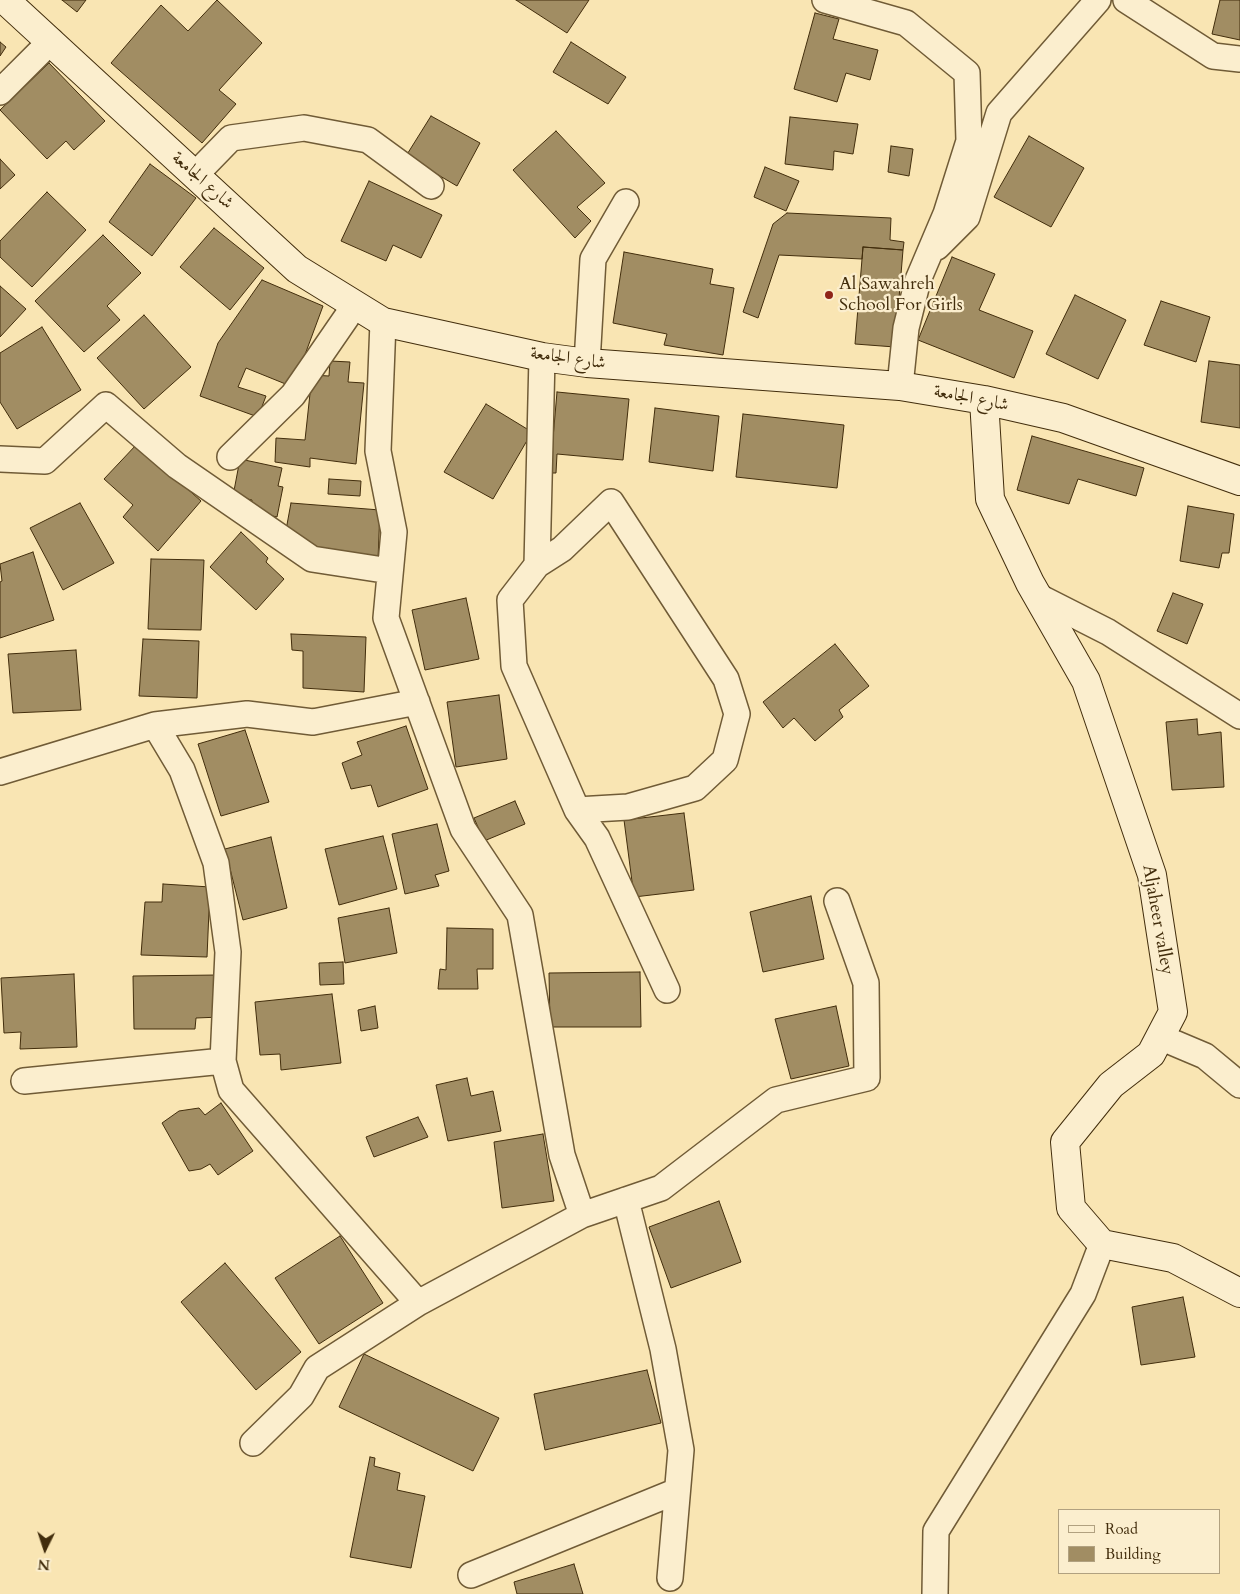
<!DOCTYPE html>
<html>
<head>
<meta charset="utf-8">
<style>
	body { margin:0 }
	#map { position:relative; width:1240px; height:1594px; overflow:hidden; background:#f9e5b3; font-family:Cardo,serif }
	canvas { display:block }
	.legend { position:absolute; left:1058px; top:1509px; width:162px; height:65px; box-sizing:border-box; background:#fbeece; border:1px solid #b1a180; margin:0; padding:6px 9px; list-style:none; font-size:15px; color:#422d0c }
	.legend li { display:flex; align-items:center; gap:10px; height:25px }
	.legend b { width:25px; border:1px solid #b1a180 }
	.north { position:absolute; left:20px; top:1524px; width:50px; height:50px; -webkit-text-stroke:4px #fbeece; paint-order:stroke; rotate:184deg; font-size:14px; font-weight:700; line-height:20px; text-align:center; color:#422d0c }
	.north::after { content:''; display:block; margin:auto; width:18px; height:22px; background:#422d0c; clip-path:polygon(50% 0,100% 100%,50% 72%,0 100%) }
</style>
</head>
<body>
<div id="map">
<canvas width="1240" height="1594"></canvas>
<ul class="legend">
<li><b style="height:6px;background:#fbeece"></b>Road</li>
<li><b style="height:14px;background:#a18d63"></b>Building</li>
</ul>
<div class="north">N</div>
</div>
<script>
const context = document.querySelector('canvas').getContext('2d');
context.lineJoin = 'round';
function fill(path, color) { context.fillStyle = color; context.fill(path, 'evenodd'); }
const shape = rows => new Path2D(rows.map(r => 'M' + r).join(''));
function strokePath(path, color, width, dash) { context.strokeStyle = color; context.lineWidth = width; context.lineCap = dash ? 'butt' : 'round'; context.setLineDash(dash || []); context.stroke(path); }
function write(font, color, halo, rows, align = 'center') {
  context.font = font + ' Cardo,Amiri,serif'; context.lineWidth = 4.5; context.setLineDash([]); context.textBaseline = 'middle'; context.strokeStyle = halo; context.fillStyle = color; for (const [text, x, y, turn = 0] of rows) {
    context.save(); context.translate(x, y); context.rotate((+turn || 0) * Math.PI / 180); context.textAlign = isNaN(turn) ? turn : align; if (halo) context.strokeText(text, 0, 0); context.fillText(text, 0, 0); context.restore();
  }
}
const building = shape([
	[62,0,86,0,77,12,62,0],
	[217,0,262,43,219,90,236,104,202,143,111,63,161,5,188,31,217,0],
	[516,0,589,0,567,33,516,0],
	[1220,0,1240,0,1240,40,1212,34,1220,0],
	[815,13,839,19,833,39,878,50,870,80,846,73,837,102,794,89,815,13],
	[0,42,6,47,0,56,0,42],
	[571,42,626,77,608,104,553,72,571,42],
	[49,63,105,121,74,150,66,141,47,159,0,110,49,63],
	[431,116,480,143,457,186,406,156,431,116],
	[790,117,858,124,853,154,834,151,833,170,785,164,790,117],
	[556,131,605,183,577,207,591,221,575,238,513,170,556,131],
	[1029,136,1084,168,1051,227,994,197,1029,136],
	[891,146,913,149,909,176,888,172,891,146],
	[0,159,15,175,0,189,0,159],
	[150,164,196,198,152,256,109,222,150,164],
	[765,167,799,181,786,211,754,197,765,167],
	[369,181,442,215,421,258,393,245,386,261,341,241,369,181],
	[47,192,86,230,32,287,0,257,0,241,47,192],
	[787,213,891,218,890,240,904,242,903,250,863,247,862,259,779,255,758,318,743,312,773,224,787,213],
	[214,228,264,268,230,310,180,267,214,228],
	[103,235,141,273,107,306,120,320,84,352,35,301,103,235],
	[863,247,903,250,895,347,855,344,863,247],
	[624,252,713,269,710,284,734,288,723,355,664,345,667,334,613,323,624,252],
	[952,257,995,274,979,310,1033,331,1014,378,918,340,952,257],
	[262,280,323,306,293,387,246,368,238,387,266,396,258,417,200,396,218,343,262,280],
	[0,286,26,309,0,337,0,286],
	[1075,295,1126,320,1098,379,1046,354,1075,295],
	[1161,301,1210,317,1196,362,1144,345,1161,301],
	[144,315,191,367,144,409,97,358,144,315],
	[42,327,81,390,17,429,0,402,0,353,42,327],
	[330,361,350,362,348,382,364,383,356,464,310,458,310,467,275,462,276,438,305,440,312,375,329,376,330,361],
	[1209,361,1240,365,1240,428,1201,422,1209,361],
	[557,392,629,399,623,460,557,454,556,473,550,473,557,392],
	[486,404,532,432,493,499,444,472,486,404],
	[655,408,719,416,713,471,649,462,655,408],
	[743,414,844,425,837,488,736,477,743,414],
	[1032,436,1144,468,1136,496,1078,479,1069,504,1017,490,1032,436],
	[137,444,201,501,158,551,123,517,133,505,104,479,137,444],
	[240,459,282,468,278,486,283,487,277,517,250,511,252,500,233,496,240,459],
	[329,479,361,481,360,496,328,494,329,479],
	[80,503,114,563,63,590,30,528,80,503],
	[291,503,380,510,378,560,324,553,286,530,291,503],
	[1188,506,1234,514,1229,553,1222,553,1219,568,1180,561,1188,506],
	[241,532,268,558,266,562,284,579,256,610,210,567,241,532],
	[33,552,54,620,0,638,0,582,2,581,0,564,33,552],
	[151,559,204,560,201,630,148,629,151,559],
	[1173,593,1203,604,1187,644,1157,631,1173,593],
	[466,598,479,659,425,670,412,610,466,598],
	[291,634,366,637,364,692,303,688,303,651,292,650,291,634],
	[143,639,199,641,197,698,139,696,143,639],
	[835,644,869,686,839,710,843,717,815,741,794,718,783,728,763,702,835,644],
	[76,650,81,710,13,713,8,654,76,650],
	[499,695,507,759,456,767,447,702,499,695],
	[1197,719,1198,735,1221,732,1224,787,1172,790,1166,722,1197,719],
	[406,726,428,789,378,807,371,785,351,789,342,763,362,755,357,742,406,726],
	[245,730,269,802,221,816,198,744,245,730],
	[515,801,525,824,484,841,474,818,515,801],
	[684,813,694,890,634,897,624,820,684,813],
	[437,824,449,871,435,875,439,886,405,894,392,834,437,824],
	[383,836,397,889,339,905,325,849,383,836],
	[271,837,287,908,243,920,225,849,271,837],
	[163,884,210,887,207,957,141,955,145,902,162,902,163,884],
	[811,896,824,959,763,972,750,912,811,896],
	[389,908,397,953,345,963,338,918,389,908],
	[447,928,493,929,493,969,477,969,478,989,438,989,440,969,446,970,447,928],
	[343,962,344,984,320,985,319,963,343,962],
	[640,972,641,1027,550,1027,549,973,640,972],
	[74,974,77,1047,20,1049,21,1032,4,1033,1,978,74,974],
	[219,975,221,1017,196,1018,195,1029,134,1029,133,976,219,975],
	[332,994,341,1063,281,1070,280,1054,260,1055,255,1002,332,994],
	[375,1006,378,1028,361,1031,358,1010,375,1006],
	[836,1006,849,1066,791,1079,775,1019,836,1006],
	[467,1078,471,1096,493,1091,501,1131,448,1141,436,1085,467,1078],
	[221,1103,253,1151,218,1175,210,1164,201,1169,189,1171,162,1123,179,1111,199,1108,205,1115,221,1103],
	[418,1117,428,1137,374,1157,366,1137,418,1117],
	[543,1134,554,1201,502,1208,494,1142,543,1134],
	[719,1201,741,1262,671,1288,649,1227,719,1201],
	[340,1236,383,1303,319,1344,275,1278,340,1236],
	[225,1263,301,1352,256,1390,181,1302,225,1263],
	[1183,1297,1195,1357,1141,1365,1132,1307,1183,1297],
	[364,1354,499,1418,473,1471,339,1407,364,1354],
	[647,1370,661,1423,545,1450,534,1394,647,1370],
	[370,1457,375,1458,374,1466,400,1473,397,1490,425,1496,411,1568,350,1557,370,1457],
	[574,1564,583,1594,517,1594,514,1582,574,1564]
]);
const street = shape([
	[825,0,906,23,967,73,969,141,946,214,918,280,906,328,900,386],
	[1126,0,1213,56,1240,59],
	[0,92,51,41],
	[195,175,231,138,304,128,368,140,431,186],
	[937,247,967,217,999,113,1098,0],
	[383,322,378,451,394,532,386,618,463,829,520,915,562,1155,582,1215],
	[542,357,537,565,510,600,514,666,577,810,597,838,667,990],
	[587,363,593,259,626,202],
	[230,457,293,395,355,305],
	[0,459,45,461,106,405,177,466,312,559,390,571],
	[537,565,562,549,611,502,726,679,737,714,725,760,695,788,628,807,577,810],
	[1037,596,1108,632,1240,716],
	[155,725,182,770,216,863,228,952,223,1061,231,1090,418,1303],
	[0,772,155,725,247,714,313,722,417,702],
	[1160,1037,1205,1056,1240,1085],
	[24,1081,223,1061],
	[626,1200,663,1349,681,1450,670,1578],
	[253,1443,301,1396,317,1368,418,1303,582,1215,661,1188,776,1100,867,1078,866,983,837,901],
	[471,1575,677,1491],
	[935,1594,936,1531,1083,1294,1102,1244]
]);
const secondary = shape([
	[5,0,297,269,383,322,542,357,587,363,900,386,984,400,1063,418,1240,481],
	[984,400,990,499,1030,583,1086,681,1152,875,1173,1012,1151,1054,1111,1085,1065,1142,1071,1208,1102,1244,1173,1258,1240,1293]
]);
const markers = [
	[829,295,5,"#8f2418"]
];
const streetNames = [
	["شارع الجامعة",202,181,42],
	["شارع الجامعة",568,359,8],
	["شارع الجامعة",971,399,11],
	["Aljaheer valley",1157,920,80]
];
const poiNames = [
	["Al Sawahreh",839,285],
	["School For Girls",839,306]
];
fill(building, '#a18d63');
strokePath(building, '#422d0c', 1);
strokePath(street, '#705b36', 28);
strokePath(secondary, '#422d0c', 30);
strokePath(street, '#fbeece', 25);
strokePath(secondary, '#fbeece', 28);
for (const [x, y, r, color] of markers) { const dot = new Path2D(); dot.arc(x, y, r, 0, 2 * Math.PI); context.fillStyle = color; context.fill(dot); strokePath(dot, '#fbeece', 2); }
write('18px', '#422d0c', '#fbeece', streetNames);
write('18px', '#422d0c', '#fbeece', poiNames, 'left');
</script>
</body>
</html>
